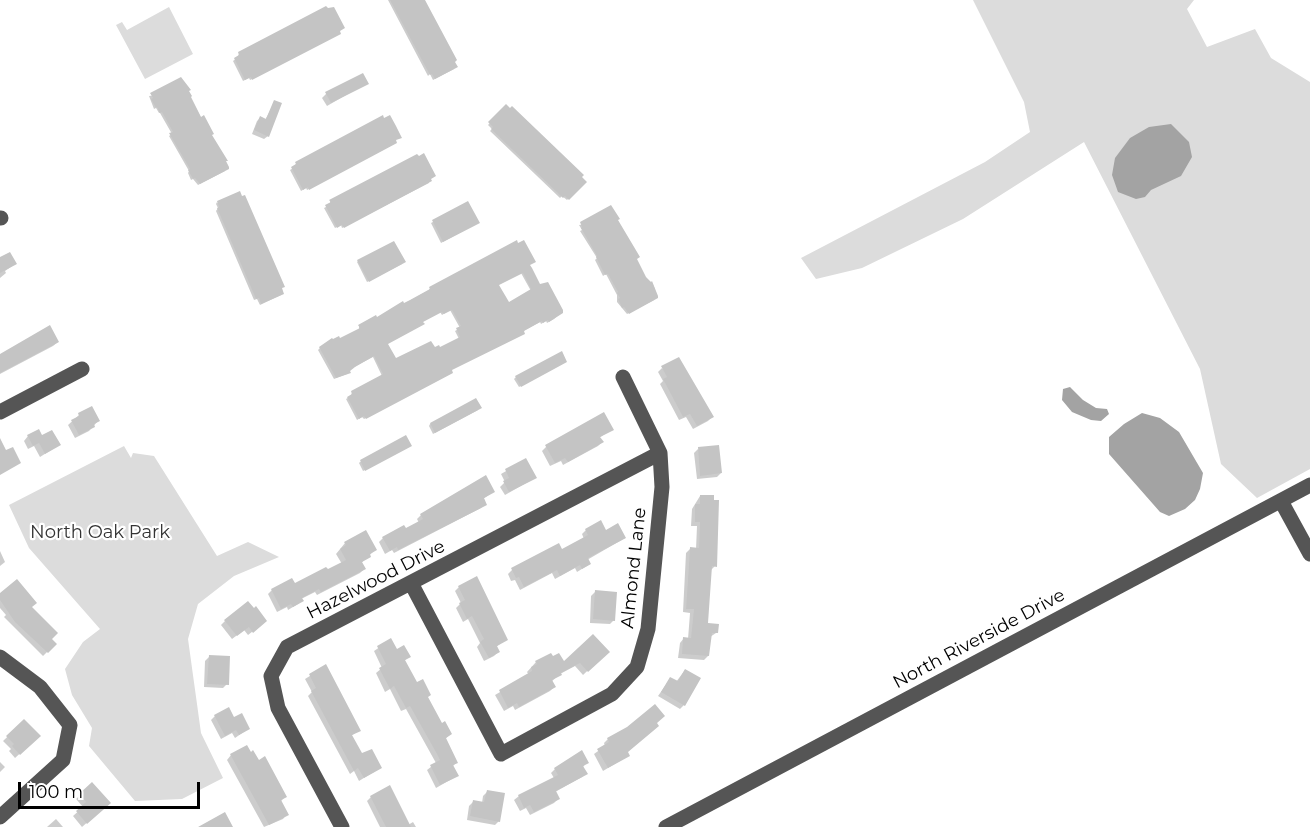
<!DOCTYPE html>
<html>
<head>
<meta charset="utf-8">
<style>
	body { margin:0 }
	#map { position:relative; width:1310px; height:827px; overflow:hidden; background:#fff; font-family:Montserrat,sans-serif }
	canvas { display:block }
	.scale { position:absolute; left:18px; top:782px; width:182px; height:27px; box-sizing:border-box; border:3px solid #000; border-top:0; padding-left:8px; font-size:18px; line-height:21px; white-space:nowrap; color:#000; -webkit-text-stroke:4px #fff; paint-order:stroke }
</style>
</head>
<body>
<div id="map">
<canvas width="1310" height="827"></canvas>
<div class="scale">100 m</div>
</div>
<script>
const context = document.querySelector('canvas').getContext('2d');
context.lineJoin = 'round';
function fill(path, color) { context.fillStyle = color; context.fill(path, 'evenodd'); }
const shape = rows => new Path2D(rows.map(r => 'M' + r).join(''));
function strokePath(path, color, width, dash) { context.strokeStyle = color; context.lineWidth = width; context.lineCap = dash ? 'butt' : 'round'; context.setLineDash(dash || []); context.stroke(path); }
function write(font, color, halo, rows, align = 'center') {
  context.font = font + ' Montserrat,sans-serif'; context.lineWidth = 4.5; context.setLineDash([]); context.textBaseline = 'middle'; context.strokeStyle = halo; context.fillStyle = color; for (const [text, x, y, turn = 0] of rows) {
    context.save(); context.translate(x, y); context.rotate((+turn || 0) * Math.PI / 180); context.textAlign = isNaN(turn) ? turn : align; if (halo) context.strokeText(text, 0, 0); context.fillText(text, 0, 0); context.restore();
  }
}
const green = shape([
	[973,0,1194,0,1187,9,1207,47,1255,29,1271,58,1310,82,1310,469,1257,498,1221,464,1200,369,1084,142,963,219,862,268,816,279,801,258,985,162,1030,132,1024,102],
	[169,7,193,54,145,79,116,25,122,22,127,30],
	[124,446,131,458,133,453,154,456,217,556,248,542,279,557,234,576,198,604,188,639,201,733,223,778,182,799,135,801,89,746,92,728,72,695,65,669,83,642,100,629,29,548,9,505]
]);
const water = shape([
	[1171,124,1189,142,1192,157,1181,176,1151,190,1145,197,1136,199,1118,192,1112,175,1115,158,1130,138,1149,127],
	[1070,387,1083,400,1096,408,1107,409,1109,414,1101,421,1091,420,1072,412,1062,400,1063,389],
	[1142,413,1160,418,1179,432,1203,473,1200,489,1195,500,1185,509,1169,516,1160,512,1109,454,1109,437,1124,424]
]);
const shadow = shape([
	[388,0,424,0,453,62,454,69,433,80,430,74,428,76],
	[338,31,337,35,250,80,249,78,243,81,233,61,238,57,239,53],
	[367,83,327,106,322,98,326,94],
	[187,91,210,135,225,171,198,185,193,179,191,180,188,173,189,171,169,136,172,134,160,113,159,113,156,108,154,109,149,96],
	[275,102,268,136,264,139,252,134,257,121,260,118,265,120],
	[506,106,585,182,567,200,562,196,560,198,490,131,492,129,488,125],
	[382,117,395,141,394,144,307,190,306,188,301,191,290,170,295,167,296,163],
	[417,156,429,179,429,183,342,228,341,225,335,228,324,208,330,205,330,201],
	[217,202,281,289,281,295,260,305,257,299,254,300,216,211,218,208,216,204],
	[468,203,476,224,441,243,431,223],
	[617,220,645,278,652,283,655,289,654,300,627,314,617,302,617,295,606,274,603,276,595,260,597,258,580,231,582,230,579,225],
	[0,259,15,264,5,271,6,273,0,278],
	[358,261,402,264,367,282,357,262],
	[529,265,556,317,554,319,547,323,546,321,541,324,540,322,450,370,450,374,364,419,362,417,357,420,346,399,351,396,352,392,382,376,373,357,352,368,347,374,334,379,318,350,320,348,359,330,359,326,377,319,429,290,430,288],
	[521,273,531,291,508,304,498,285],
	[450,310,460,328,455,331,459,339,440,349,434,349,395,360,386,344,422,322,440,312,442,315],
	[58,342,53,346,0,374,0,355],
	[564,363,519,387,514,379,516,377],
	[662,368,712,417,708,421,693,429,686,417,679,420,660,384,663,381,658,372],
	[476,400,478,410,433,434,429,426,430,424],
	[79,415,98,421,89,431,75,438,68,425],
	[612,429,599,438,602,442,598,446,563,465,561,461,550,466,542,451,546,447],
	[28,436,41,437,59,445,40,457,34,446,28,449,24,441],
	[406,437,409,447,363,471,359,463,360,462],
	[698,449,721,473,717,477,697,479,694,453],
	[525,460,535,478,505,495,500,487,505,482,501,474],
	[493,492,483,499,485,504,481,508,394,553,392,550,385,554,379,542,383,538,419,523,417,519,421,515],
	[700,496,715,566,711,570,706,624,716,633,710,637,708,656,704,660,678,658,680,643,684,638,688,639,690,613,683,612,686,553,690,549,696,549,697,526,691,526,692,509],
	[586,530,605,532,625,538,587,560,590,564,577,572,575,568,555,579,552,573,520,590,515,580,511,581,508,574,512,570,558,545,561,551,584,539,582,534],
	[345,543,375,550,361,563,364,569,360,573,317,595,315,592,301,599,298,604,288,610,287,607,277,612,268,594,272,590,294,585,342,564,336,554],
	[0,551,5,562,0,566],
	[459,587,506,639,496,647,498,652,494,656,484,661,477,647,480,643,468,619,463,622,456,608,461,603,455,591],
	[595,592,614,620,610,624,590,623,591,596],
	[0,595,30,608,55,644,43,656,4,617,6,615,0,608],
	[225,621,261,625,248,635,244,630,232,639,221,625],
	[390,640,396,651,409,657,404,661,416,684,427,697,442,725,450,734,445,739,456,763,452,767,457,776,436,788,427,770,436,763,406,709,401,711,390,689,385,692,376,673,382,668,374,651],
	[607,652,583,675,575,666,560,674,551,682,554,687,550,691,515,710,513,706,504,711,495,695,529,675,527,672,536,662,563,664],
	[209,657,227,684,223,688,204,687,205,661],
	[326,666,359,730,351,736,362,755,380,768,359,781,354,771,350,774,308,696,312,692,305,679],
	[685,670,684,705,680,709,658,696,670,679,676,682],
	[215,716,233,719,248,729,235,738,232,733,221,739,211,720],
	[24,721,39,736,15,758,9,751,11,749,3,741],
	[608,739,628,756,603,771,594,754,605,746,604,743],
	[231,755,285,797,280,802,287,814,283,819,264,827,227,760],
	[0,762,5,767,0,772],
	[587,762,583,767,586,773,582,777,555,792,558,799,554,803,530,815,526,808,520,811,514,800,519,796,554,778,551,773,555,769],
	[92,784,109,803,82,827,73,816,83,807,76,799],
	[487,792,499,821,495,825,467,820,469,806,473,802,482,803,483,796],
	[371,797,408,825,413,822,416,827,380,827,367,801],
	[56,819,63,827,47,827]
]);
const building = shape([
	[390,0,425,0,457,60,455,62,458,67,435,79,432,74,430,75],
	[326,6,328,8,334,7,345,28,340,31,341,34,252,80,251,77,245,80,234,58,239,55,238,52],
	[363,73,369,84,331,103,325,92],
	[181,77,191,90,189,91,192,96,191,97,201,117,204,115,214,134,212,135,228,161,226,161,229,167,229,169,200,184,195,178,193,179,188,170,190,169,169,133,173,132,162,112,160,113,157,107,156,108,151,99,153,98,150,93],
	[274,100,282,103,269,137,254,130,260,116,266,119],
	[506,104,510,108,512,106,584,175,582,177,587,182,569,200,565,196,563,198,491,129,493,127,488,122],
	[383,115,384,118,390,115,396,126,402,138,396,140,397,143,309,190,308,187,303,190,291,167,296,164,295,162],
	[424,153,436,176,431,179,432,181,344,228,342,225,337,228,325,205,331,202,329,200,417,154,419,156],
	[240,191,242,196,245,195,285,287,282,288,284,294,261,304,259,298,256,299,217,208,219,207,217,201],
	[468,201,480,223,443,242,432,220],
	[611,205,620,219,618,220,640,257,637,259,646,277,651,282,652,281,658,296,658,298,629,314,624,307,622,308,618,299,620,298,617,293,618,292,608,274,605,275,596,257,597,256,581,228,582,227,580,222],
	[517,240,518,243,524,240,536,262,530,265,532,268,540,284,548,282,563,310,563,313,549,322,548,320,543,323,542,321,524,331,525,334,452,370,453,373,366,419,364,416,359,419,347,397,352,394,351,391,383,374,374,356,355,367,350,371,351,373,336,378,319,347,332,338,333,339,339,336,340,338,360,328,358,325,376,315,377,317,403,301,404,303,410,300,430,289,429,287],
	[523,273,531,289,509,302,499,285],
	[452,310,461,326,456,328,460,337,440,347,439,345,435,347,431,341,396,358,388,344,425,324,423,322,442,312,444,314],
	[394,241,406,262,369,282,357,260],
	[10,252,17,264,0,273,0,257],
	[50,325,59,342,0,373,0,354],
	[562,351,567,362,521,387,515,376],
	[679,357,714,417,697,426,690,414,683,417,663,379,667,377,661,366],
	[476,398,482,408,435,433,430,423],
	[92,406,100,421,94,424,95,427,79,435,71,420,79,416,78,413],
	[604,412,614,430,600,437,604,442,568,462,565,458,555,463,545,445],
	[39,429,42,435,52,430,61,445,45,454,39,443,33,446,27,435],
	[406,435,412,446,365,471,360,460],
	[0,438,6,450,13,447,21,463,0,475],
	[719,445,722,473,700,476,698,447],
	[526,458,537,478,509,492,503,481,509,478,505,469],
	[486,475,495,492,484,498,487,505,398,550,397,547,390,551,382,537,404,525,406,528,423,519,420,514],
	[700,495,714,495,714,500,719,500,717,567,712,566,708,623,719,624,718,633,712,633,709,656,682,654,683,637,691,638,694,609,686,609,689,565,690,547,699,548,700,522,695,522,695,504,700,504],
	[601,520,606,530,618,523,626,538,588,558,591,564,582,569,580,565,560,576,557,570,524,587,519,577,516,578,511,568,559,543,562,549,588,535,585,529],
	[366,530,377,550,370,554,371,557,362,562,366,569,321,592,319,589,302,598,304,601,293,607,291,604,281,609,271,589,292,578,295,583,326,567,328,569,346,560,340,549,346,545,344,542],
	[477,576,508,640,497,646,500,652,489,658,480,642,484,639,472,616,467,619,459,603,465,600,458,586],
	[17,579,37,603,32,607,58,633,52,639,57,644,48,653,15,622,0,600,0,593],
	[595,590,617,592,615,621,593,619],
	[248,601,254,608,256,606,267,621,253,633,249,627,237,636,224,620],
	[593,634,610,652,588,672,580,663,561,673,562,675,552,680,556,687,519,707,517,703,508,708,499,690,532,671,531,667,537,664,535,661,551,653,553,656,559,653,564,661],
	[391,638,397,649,404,645,411,657,405,660,417,682,423,679,431,695,428,697,442,723,445,721,452,734,446,738,458,763,453,765,459,776,440,785,430,765,440,760,437,754,410,706,406,708,394,686,390,689,379,668,386,664,377,646],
	[209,655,230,656,229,685,207,684],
	[326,664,361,731,352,735,362,753,372,749,382,768,364,778,358,768,354,771,311,691,316,688,309,674],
	[685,669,701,678,685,706,661,692,670,677,678,681],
	[655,704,665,716,657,723,659,726,628,752,630,756,608,768,597,749,609,742,607,738,627,727],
	[229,707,234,717,242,713,250,729,239,735,236,730,225,736,214,715],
	[24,719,41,736,20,755,12,746,14,744,6,736],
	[247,745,251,752,253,750,259,760,265,756,287,797,281,800,289,815,269,825,230,754],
	[582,750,589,763,583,766,588,774,556,791,560,799,534,812,530,805,524,808,518,795,558,775,554,768],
	[92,782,111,803,87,824,76,811,86,802,79,794],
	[390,785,411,827,386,827,370,796],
	[487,790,505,793,500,822,470,816,473,800,484,802],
	[225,812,233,827,198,827]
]);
const minor = shape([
	[0,218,1,218],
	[0,412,82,369],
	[1281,501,1310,554],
	[411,583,501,754,612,694,637,667,648,629,662,487,660,453,623,377],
	[0,657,40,687,70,725,63,760,0,817],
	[342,827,278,708,271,676,287,647,660,453],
	[666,827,1310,485]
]);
const parkNames = [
	["North Oak Park",100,533]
];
const streetNames = [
	["Almond Lane",634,568,-84],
	["Hazelwood Drive",376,580,-27],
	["North Riverside Drive",979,639,-28]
];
fill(green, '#dcdcdc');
fill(water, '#a3a3a3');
fill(shadow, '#0003');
fill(building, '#c4c4c4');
strokePath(minor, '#555', 15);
write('18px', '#333', '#fff', parkNames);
write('18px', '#000', '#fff', streetNames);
</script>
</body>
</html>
